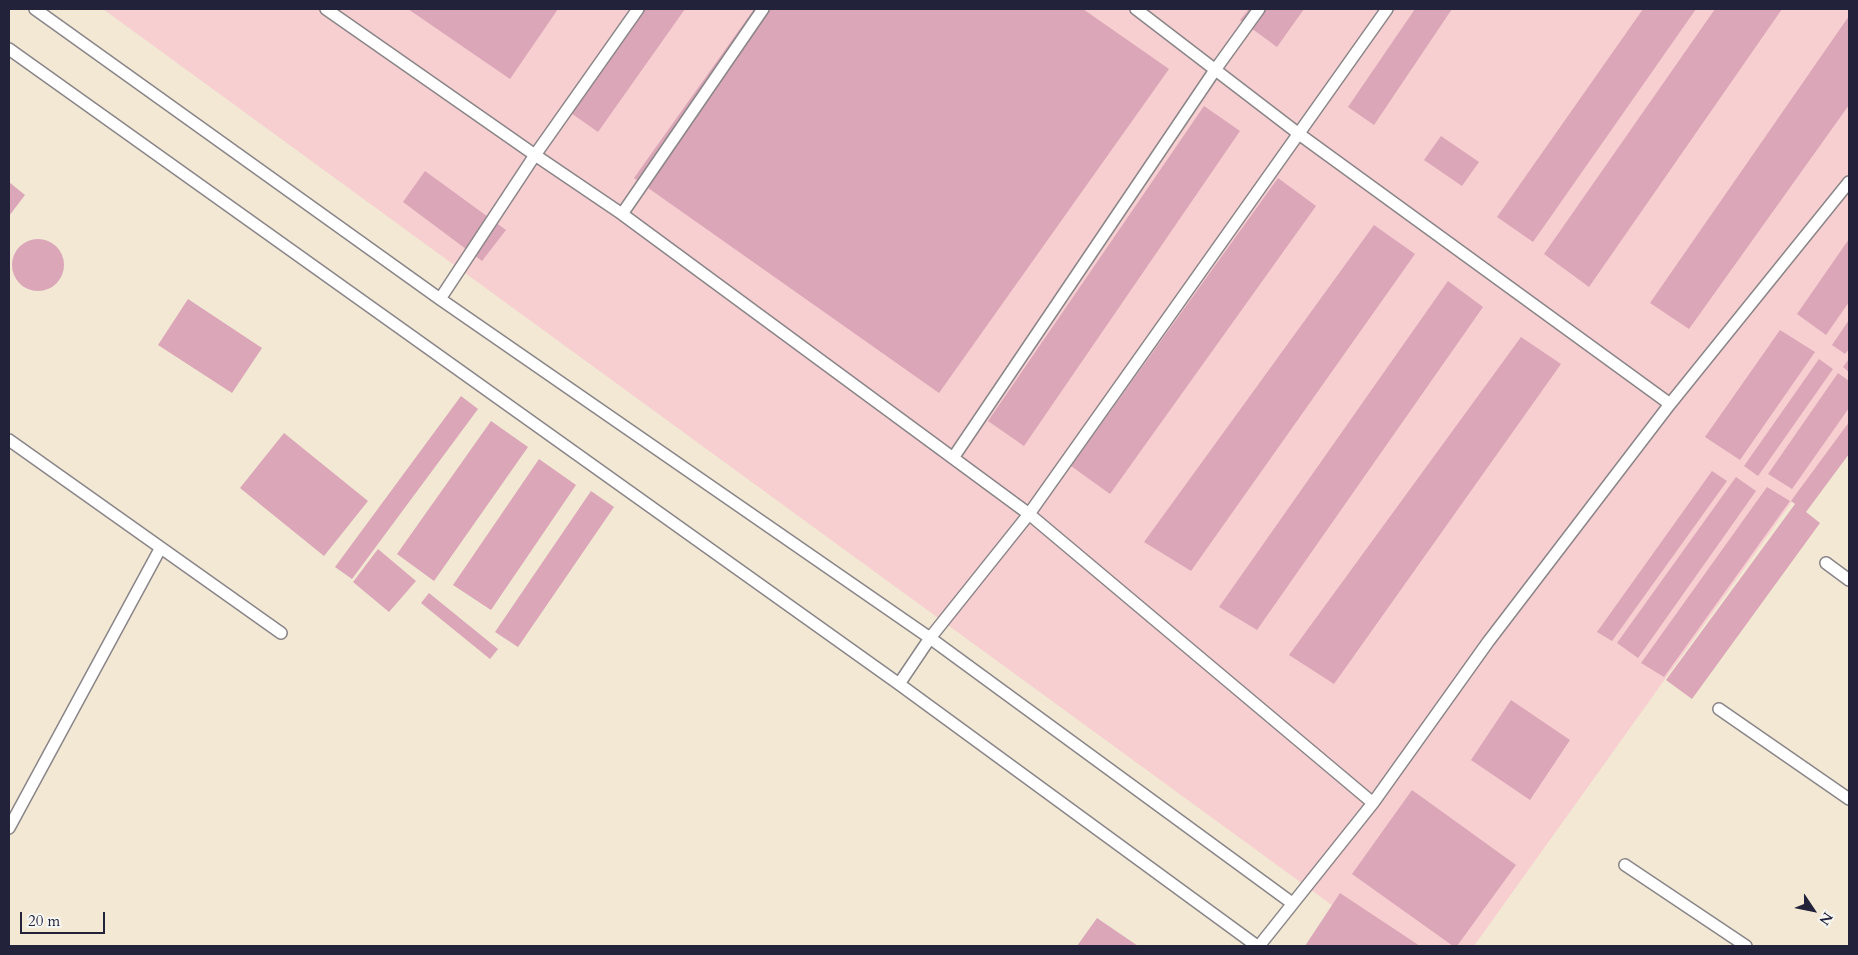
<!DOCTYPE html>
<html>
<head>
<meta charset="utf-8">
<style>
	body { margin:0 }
	#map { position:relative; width:1858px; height:955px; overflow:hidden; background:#f2e8d4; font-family:Cardo,serif }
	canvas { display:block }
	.frame { position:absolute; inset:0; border:10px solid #22223b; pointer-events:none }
	.north { position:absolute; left:1788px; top:885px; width:50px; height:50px; -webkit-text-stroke:4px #f6f6f2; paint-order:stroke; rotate:124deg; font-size:14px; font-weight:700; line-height:20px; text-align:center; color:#22223b }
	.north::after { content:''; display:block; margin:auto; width:18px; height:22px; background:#22223b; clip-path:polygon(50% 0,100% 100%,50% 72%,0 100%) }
	.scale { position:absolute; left:20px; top:912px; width:85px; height:22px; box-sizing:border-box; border:2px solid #22223b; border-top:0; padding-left:6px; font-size:15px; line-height:18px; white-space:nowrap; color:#22223b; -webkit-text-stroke:4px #f6f6f2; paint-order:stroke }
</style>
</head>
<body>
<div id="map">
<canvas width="1858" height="955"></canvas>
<div class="frame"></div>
<div class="north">N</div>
<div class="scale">20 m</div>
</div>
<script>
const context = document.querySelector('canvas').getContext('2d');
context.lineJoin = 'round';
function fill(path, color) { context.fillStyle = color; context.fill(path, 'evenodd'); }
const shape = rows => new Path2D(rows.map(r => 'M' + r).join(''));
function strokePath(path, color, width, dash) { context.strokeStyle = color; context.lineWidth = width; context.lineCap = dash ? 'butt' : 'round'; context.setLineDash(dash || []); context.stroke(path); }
const built = shape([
	[103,9,1849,9,1849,422,1474,946,1388,946]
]);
const building = shape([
	[408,9,558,9,510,79],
	[640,9,685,9,598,132,568,111],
	[754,9,1083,9,1169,69,939,393,634,178],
	[1249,9,1304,9,1277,47,1240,20],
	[1415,9,1452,9,1374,125,1348,107],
	[1643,9,1696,9,1533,242,1497,217],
	[1715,9,1782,9,1589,287,1544,254],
	[1849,16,1849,105,1689,329,1650,303],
	[1204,106,1240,131,1024,446,988,421],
	[1441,136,1479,162,1462,186,1424,160],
	[425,171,506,230,482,261,403,202],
	[1278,178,1316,206,1110,494,1071,466],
	[9,182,25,195,9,216],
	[1374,225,1415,254,1191,571,1144,542],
	[1849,239,1849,302,1826,335,1797,314],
	'12 265a26 26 0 1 1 52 0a26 26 0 1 1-52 0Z',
	[1448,281,1483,307,1257,630,1219,607],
	[188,299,262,348,232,393,158,345],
	[1849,320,1849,349,1845,354,1832,345],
	[1780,330,1815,352,1740,460,1705,437],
	[1521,337,1561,364,1334,684,1289,655],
	[1819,359,1833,369,1758,476,1744,466],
	[1849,359,1849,372,1843,367],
	[1838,373,1849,381,1849,408,1792,489,1768,474],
	[461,396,478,409,352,579,335,567],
	[491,421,528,447,434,581,397,554],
	[1849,422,1849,454,1806,512,1820,523,1692,699,1666,680,1795,504,1791,501],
	[284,433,368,501,324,556,240,488],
	[539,459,576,485,491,610,453,585],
	[1712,471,1727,481,1612,641,1597,632],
	[1736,477,1756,491,1638,658,1617,643],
	[1767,487,1790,501,1664,677,1641,663],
	[591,491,614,507,518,647,495,632],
	[378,549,416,581,389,612,353,582],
	[429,593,498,649,490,659,421,603],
	[1511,700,1570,740,1530,800,1471,760],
	[1412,790,1516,865,1457,946,1453,946,1352,874],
	[1340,893,1420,946,1305,946],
	[1097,918,1138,946,1077,946]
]);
const lane = shape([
	[35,9,440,299,930,638,1292,903],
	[326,9,535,155,622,214,1029,514,1373,803],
	[1136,9,1299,134,1670,404],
	[9,49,899,684,1257,946],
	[622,214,763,9],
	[440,299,535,155,638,9],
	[9,440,281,633],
	[953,458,1215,70,1259,9],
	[1826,563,1849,580],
	[899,684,930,638,1029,514,1387,9],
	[1719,709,1849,799],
	[9,828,160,549],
	[1625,865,1746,946],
	[1259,946,1373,803,1488,642,1670,404,1849,182]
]);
fill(built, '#f7cfd1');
fill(building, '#dba6b8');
strokePath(lane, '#8a8588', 14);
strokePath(lane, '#fff', 11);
</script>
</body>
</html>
